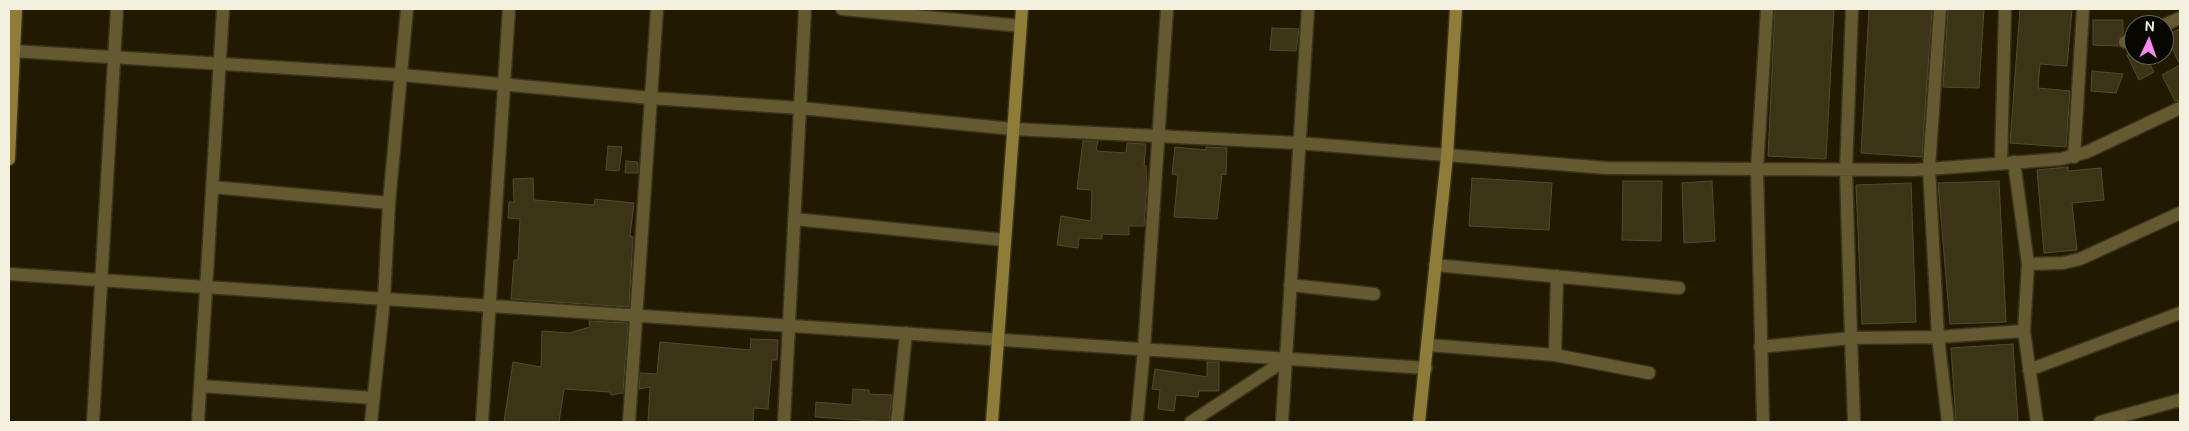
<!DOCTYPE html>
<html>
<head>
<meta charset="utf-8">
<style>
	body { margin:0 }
	#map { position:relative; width:2189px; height:431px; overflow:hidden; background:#211a00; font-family:Ubuntu,sans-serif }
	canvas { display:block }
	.frame { position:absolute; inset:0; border:10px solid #f4f0df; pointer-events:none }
	.north { position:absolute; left:2124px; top:15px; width:50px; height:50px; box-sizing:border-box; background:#080600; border:1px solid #666459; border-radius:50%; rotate:3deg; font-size:14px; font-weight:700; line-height:20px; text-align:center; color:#f4f0df }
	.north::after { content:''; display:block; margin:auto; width:18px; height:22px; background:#f489f0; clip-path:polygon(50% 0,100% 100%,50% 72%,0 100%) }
</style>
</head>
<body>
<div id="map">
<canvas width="2189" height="431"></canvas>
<div class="frame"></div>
<div class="north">N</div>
</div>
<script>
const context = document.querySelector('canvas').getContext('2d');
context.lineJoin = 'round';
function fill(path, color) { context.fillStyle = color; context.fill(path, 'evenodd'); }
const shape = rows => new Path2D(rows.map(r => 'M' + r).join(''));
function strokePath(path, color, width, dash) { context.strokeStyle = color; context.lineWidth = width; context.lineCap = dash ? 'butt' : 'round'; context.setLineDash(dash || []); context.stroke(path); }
const building = shape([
	[1775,9,1834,9,1826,159,1768,156,1775,9],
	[1869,9,1932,9,1922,157,1861,153,1869,9],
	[1948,9,1984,9,1979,88,1943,87,1948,9],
	[2020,9,2072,9,2067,66,2040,64,2038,88,2070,91,2066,147,2010,143,2020,9],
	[2093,20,2123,20,2123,34,2118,38,2118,46,2093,45,2093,20],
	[1272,28,1299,29,1296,51,1270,50,1272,28],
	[2180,29,2180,100,2175,101,2162,75,2180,65,2166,35,2180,29],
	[2127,55,2145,55,2154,72,2139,80,2127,55],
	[2092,71,2123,74,2116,93,2091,91,2092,71],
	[1083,141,1098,141,1096,151,1126,153,1127,143,1146,144,1144,166,1146,166,1147,186,1144,226,1129,226,1129,235,1102,234,1102,239,1079,238,1078,248,1057,245,1061,216,1091,221,1092,190,1077,189,1083,141],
	[608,146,622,147,619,171,606,170,608,146],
	[1175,147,1206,150,1206,147,1227,148,1226,175,1222,174,1217,219,1174,217,1178,175,1172,174,1175,147],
	[626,161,638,162,638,173,625,173,626,161],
	[2068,167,2068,171,2101,168,2104,200,2072,203,2077,250,2044,253,2037,170,2068,167],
	[533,178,534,200,594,205,595,199,634,203,630,236,633,237,629,307,511,299,514,260,518,260,520,219,508,218,509,202,514,202,513,179,533,178],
	[1472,178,1552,183,1549,230,1469,226,1472,178],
	[1623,181,1662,181,1661,241,1622,240,1623,181],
	[1712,181,1715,241,1684,243,1682,183,1712,181],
	[1999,181,2006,322,1950,324,1938,183,1999,181],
	[1911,183,1916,322,1862,324,1856,185,1911,183],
	[589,321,628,323,623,393,611,395,610,392,564,389,559,422,504,422,513,362,541,367,542,331,569,333,590,327,589,321],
	[751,339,778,340,777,360,772,360,768,409,754,408,753,422,648,422,650,387,639,389,640,373,657,374,660,342,750,350,751,339],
	[2013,344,2018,422,1956,422,1951,348,2013,344],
	[1207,362,1219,362,1219,391,1199,391,1198,397,1176,395,1174,411,1158,409,1160,390,1152,389,1155,369,1207,377,1207,362],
	[853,389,869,390,869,394,892,395,889,422,815,417,816,402,852,405,853,389]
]);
const street = shape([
	[842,9,1021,26],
	[1852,9,1846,170,1851,338,1938,337,1929,168,1940,9],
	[2164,25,2180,18],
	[2125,42,2134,38],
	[13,51,402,75,651,98,800,108,1013,129,1299,143,1606,168,1915,170,2061,159,2087,152,2180,108],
	[2074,157,2083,9],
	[2001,163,2005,9],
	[212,187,389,203],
	[794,219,1005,240],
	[2028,264,2063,263,2080,259,2180,213],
	[1435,265,1679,288],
	[9,274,1426,368],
	[1290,285,1374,294],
	[2024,331,2037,422],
	[1428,345,1555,355,1649,373],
	[1760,347,1851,338,1854,422],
	[1555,355,1557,276],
	[2029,370,2180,313],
	[200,386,374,398],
	[93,422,117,9],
	[198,422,223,9],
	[371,422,384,299,389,203,407,9],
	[482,422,509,9],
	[629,422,657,9],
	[784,422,805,9],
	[897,422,906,333],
	[1137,422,1144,349,1167,9],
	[1191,422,1287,359],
	[1282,422,1308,9],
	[1763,422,1757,169,1767,9],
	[1948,422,1938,337,2024,331,2028,264,2014,162],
	[2100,422,2180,400]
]);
const secondary = shape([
	[9,159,16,9],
	[992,422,1022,9],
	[1419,422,1447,156,1456,9]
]);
fill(building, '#3b3417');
strokePath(building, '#534b2d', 1);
strokePath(street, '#3a341b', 15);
strokePath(secondary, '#3a341b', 15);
strokePath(street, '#645931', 12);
strokePath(secondary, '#8d7d39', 12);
</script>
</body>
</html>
